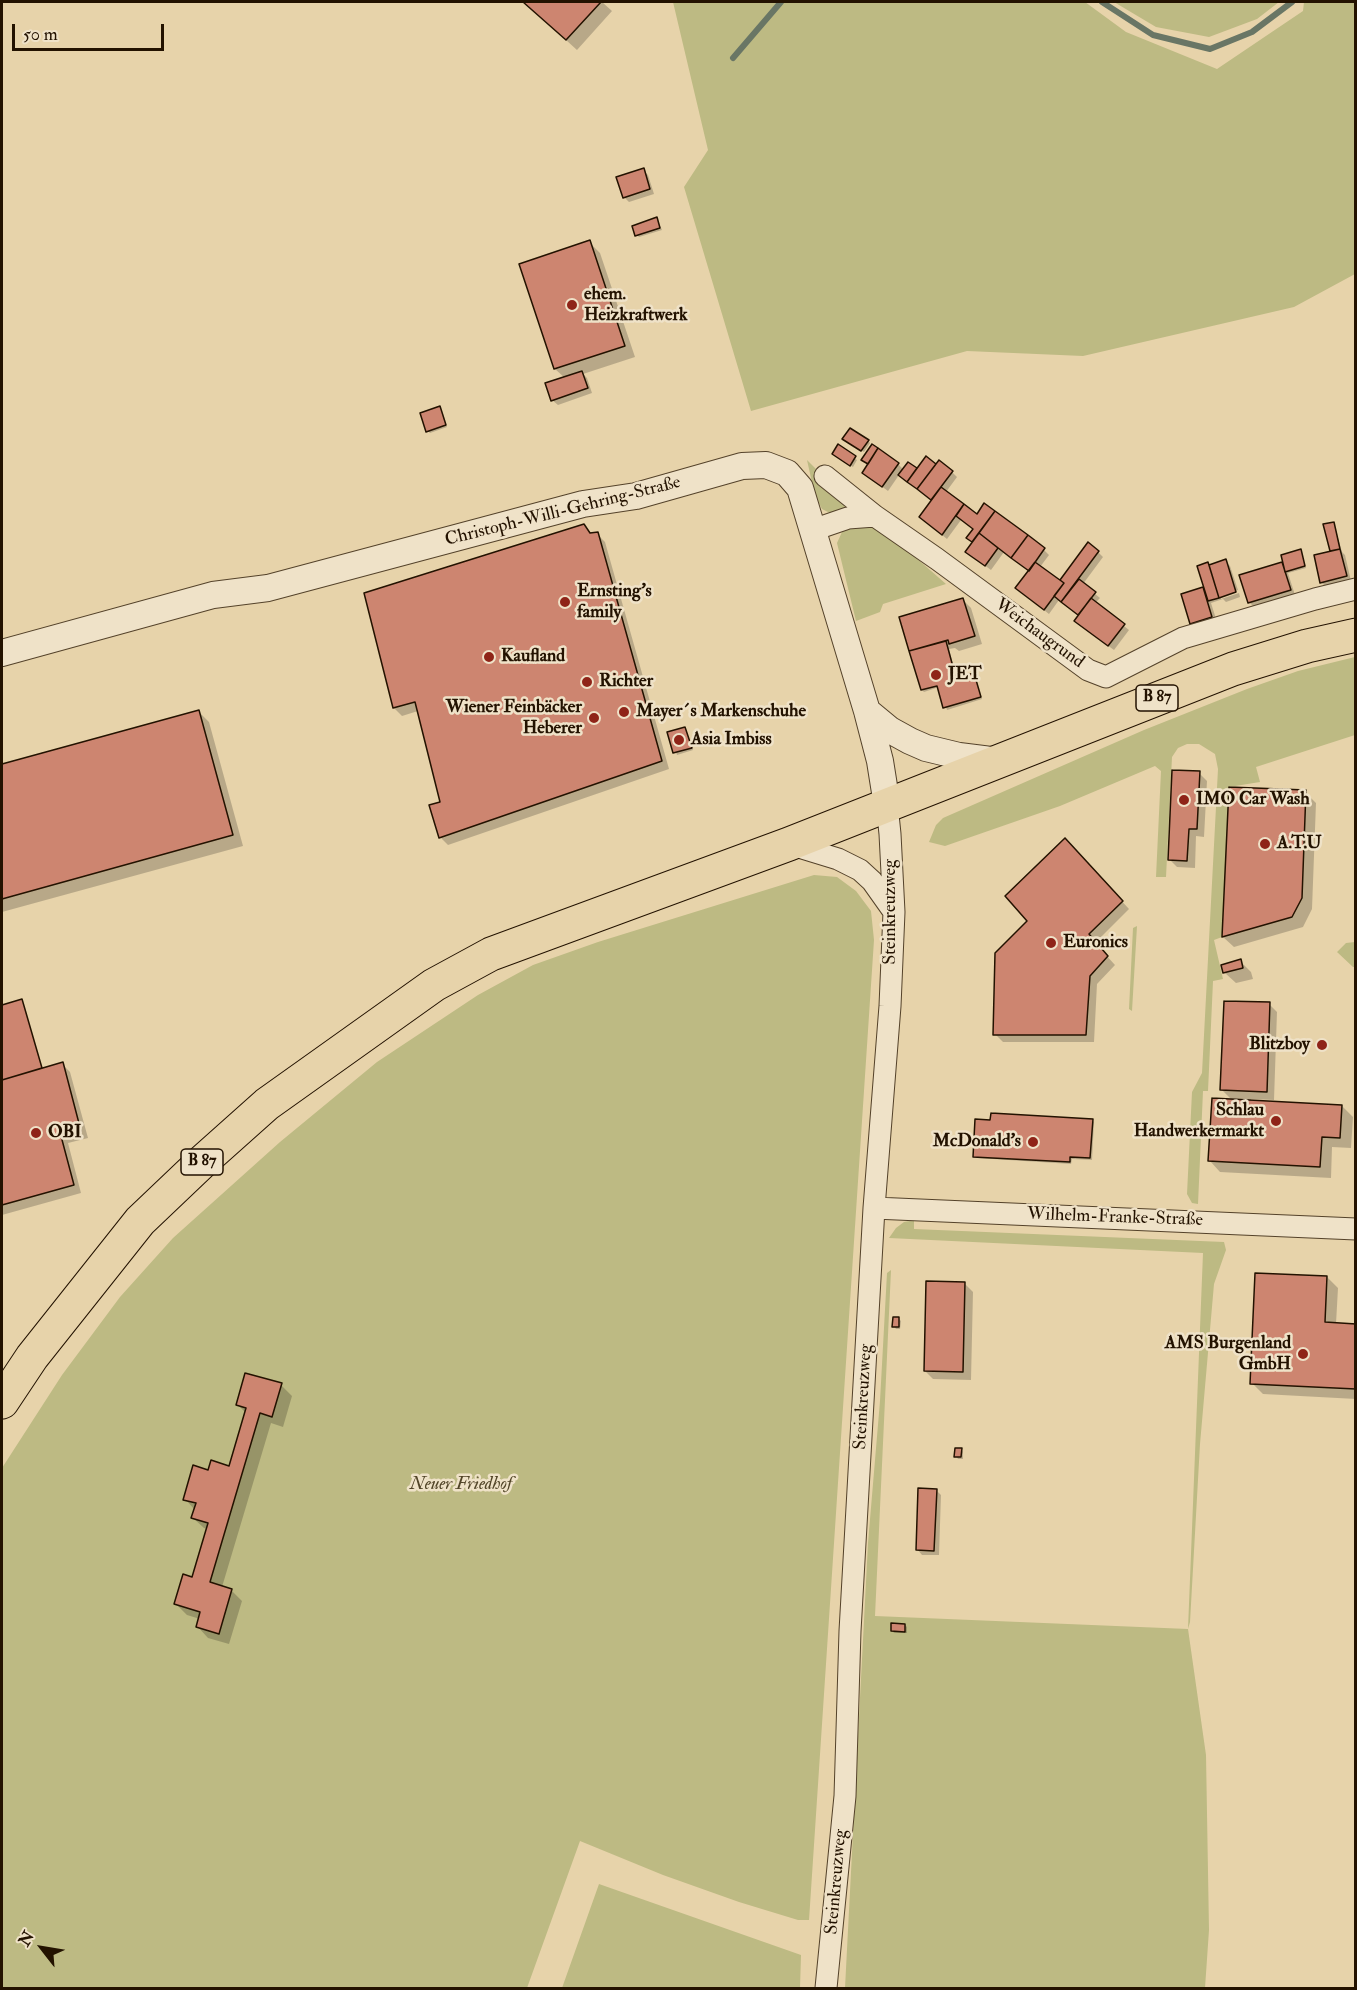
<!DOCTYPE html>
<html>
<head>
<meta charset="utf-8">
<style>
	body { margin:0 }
	#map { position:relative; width:1357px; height:1990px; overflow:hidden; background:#e7d3aa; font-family:"IM FELL Double Pica",serif }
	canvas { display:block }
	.frame { position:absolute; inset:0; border:3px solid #231200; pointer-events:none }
	.north { position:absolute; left:12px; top:1918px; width:60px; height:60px; -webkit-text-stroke:4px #efe2c8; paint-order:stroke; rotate:301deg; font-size:16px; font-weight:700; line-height:24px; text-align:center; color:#231200 }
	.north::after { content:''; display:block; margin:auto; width:21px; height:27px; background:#231200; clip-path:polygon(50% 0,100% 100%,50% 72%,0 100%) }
	.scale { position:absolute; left:12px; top:24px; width:152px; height:27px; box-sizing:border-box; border:3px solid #231200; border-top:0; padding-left:8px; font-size:18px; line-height:21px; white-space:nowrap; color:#231200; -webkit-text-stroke:4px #efe2c8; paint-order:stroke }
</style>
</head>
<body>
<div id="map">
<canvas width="1357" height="1990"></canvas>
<div class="frame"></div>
<div class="north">N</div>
<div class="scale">50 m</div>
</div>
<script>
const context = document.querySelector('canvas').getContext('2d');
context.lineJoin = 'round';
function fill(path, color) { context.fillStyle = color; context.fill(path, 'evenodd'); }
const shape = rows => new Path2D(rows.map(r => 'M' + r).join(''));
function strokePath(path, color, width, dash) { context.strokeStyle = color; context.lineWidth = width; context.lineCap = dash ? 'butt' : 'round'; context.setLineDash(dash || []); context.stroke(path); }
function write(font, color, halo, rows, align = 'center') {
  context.font = font + ' "IM FELL Double Pica",serif'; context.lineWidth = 5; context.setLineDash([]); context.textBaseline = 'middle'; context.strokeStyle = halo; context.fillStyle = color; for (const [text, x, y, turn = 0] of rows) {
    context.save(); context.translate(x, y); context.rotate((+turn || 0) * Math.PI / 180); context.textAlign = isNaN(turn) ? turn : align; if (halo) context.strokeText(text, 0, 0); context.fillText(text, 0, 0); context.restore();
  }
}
const green = shape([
	[673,2,1085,2,1126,32,1217,69,1303,11,1304,2,1355,2,1355,274,1294,307,1083,356,967,351,751,411,684,187,708,150],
	[1114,2,1279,2,1257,19,1209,37,1156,27],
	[807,460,848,501,842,511,832,514,822,509,815,496],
	[858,524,873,524,890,535,946,584,883,604,880,612,856,621,837,543,842,532],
	[1355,657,1355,735,1256,767,1260,782,1229,787,1222,937,1214,940,1223,979,1213,981,1208,1091,1203,1091,1198,1204,1192,1203,1187,1194,1192,1092,1202,1073,1218,769,1215,754,1199,744,1187,744,1178,748,1172,757,1166,877,1156,877,1161,771,1155,766,1060,806,945,846,929,842,936,825,943,818,1144,730,1247,689,1298,671],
	[814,875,837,877,856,891,871,911,874,940,809,1920,798,1920,739,1902,663,1875,580,1841,527,1988,2,1988,2,1468,62,1375,120,1297,173,1238,280,1142,377,1062,478,995,533,965,598,942],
	[1137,926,1132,1011,1129,1009,1133,928],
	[1355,942,1355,967,1353,967,1337,952,1346,943],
	[914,1220,914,1229,1224,1242,1226,1250,1214,1284,1200,1444,1190,1622,1188,1629,1206,1755,1209,1930,1205,1988,845,1988,868,1543,880,1401,887,1273,891,1270,875,1616,1188,1629,1203,1253,889,1238,896,1228,904,1222],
	[599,1884,801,1955,800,1988,562,1988]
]);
const shadow = shape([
	[524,2,602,2,612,11,577,50],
	[643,170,648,175,654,194,629,202,624,197],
	[657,219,662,230,639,237,637,235],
	[589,242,600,253,635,357,583,374,587,378,592,393,558,405,552,400,565,378,555,369,521,265],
	[439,408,447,427,430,433,428,431],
	[846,441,868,441,870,443,864,452],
	[839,446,857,460,853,467,836,456],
	[898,464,904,470,908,464,917,470,936,466,952,472,957,477,946,492,977,516,985,505,1044,550,1049,555,1040,567,1060,582,1088,545,1098,552,1103,557,1083,584,1100,598,1095,603,1129,630,1114,650,1081,626,1080,615,1059,600,1049,614,1022,593,1030,572,1004,552,991,570,972,556,974,543,968,537,974,529,961,520,947,539,926,522,933,501,899,475,888,491,869,477],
	[1334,523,1342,552,1345,555,1351,581,1326,587,1321,582,1333,552,1331,550],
	[584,526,593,535,597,534,605,542,669,769,448,845,440,837,442,803,418,711,402,716,394,708],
	[1300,551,1306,568,1288,573,1295,595,1254,607,1249,602,1282,564,1286,568],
	[1225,561,1230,566,1238,590,1221,595,1221,599,1239,593,1240,597,1226,602,1223,599,1211,603,1217,622,1197,628,1191,623,1203,589,1207,593,1208,564,1210,566],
	[963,600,971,608,982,644,959,651,955,648,949,649,957,679,973,675,982,699,947,710,939,687,924,692,922,690,901,618],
	[198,711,209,722,243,846,2,912,2,766],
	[684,728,693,750,677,755,669,733],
	[1199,773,1207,781,1204,837,1196,836,1195,868,1177,867,1169,859],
	[1305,792,1316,803,1312,909,1303,927,1234,947,1223,937],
	[1073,848,1129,909,1095,943,1115,965,1097,984,1094,1042,1003,1042,995,1034,1029,921],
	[1240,961,1251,972,1253,979,1236,983,1225,973,1223,966],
	[21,1001,43,1070,62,1064,70,1072,88,1138,68,1143,81,1193,2,1215,2,1007],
	[1269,1004,1277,1012,1274,1100,1251,1099,1251,1102,1342,1106,1353,1117,1351,1148,1332,1147,1331,1178,1220,1172,1210,1161,1233,1101,1222,1090],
	[1092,1120,1094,1122,1092,1160,1072,1159,1071,1164,977,1158,975,1156],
	[1327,1277,1338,1288,1336,1324,1356,1325,1356,1399,1263,1394,1252,1383],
	[965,1284,973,1292,971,1380,933,1379,925,1371],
	[899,1319,901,1321,900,1329,896,1329,894,1326],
	[246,1374,281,1385,292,1396,283,1427,271,1423,222,1587,231,1590,242,1601,229,1644,208,1638,198,1627,200,1619,187,1615,176,1604,193,1578,208,1529,204,1528,193,1518,195,1510,185,1499,209,1471,230,1467,246,1413,237,1404],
	[961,1449,963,1452,963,1459,958,1459,956,1456],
	[936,1490,941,1495,939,1555,922,1555,917,1549],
	[905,1625,907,1627,907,1633,894,1633,892,1630]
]);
const stream = shape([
	[1102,2,1153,35,1210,49,1252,32,1292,2],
	[733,58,781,2]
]);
const building = shape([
	[523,2,601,2,566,40,523,2],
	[644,168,650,189,623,198,616,177,644,168],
	[657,217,660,228,635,236,632,226,657,217],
	[590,240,625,346,554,369,519,264,590,240],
	[582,371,588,388,551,401,545,383,582,371],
	[440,406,446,425,426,432,420,413,440,406],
	[850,428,869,440,861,451,842,439,850,428],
	[838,444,856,456,850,466,832,454,838,444],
	[872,444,878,448,868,464,861,460,872,444],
	[878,448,899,463,882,487,862,473,878,448],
	[926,456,936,464,917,489,907,482,926,456],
	[939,460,953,471,931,500,917,489,939,460],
	[908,462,917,468,907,482,898,475,908,462],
	[941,487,964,504,942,535,919,517,941,487],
	[984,503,995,511,972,542,966,538,973,529,956,516,964,504,977,514,984,503],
	[995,511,1028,535,1011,558,979,533,995,511],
	[1334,522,1340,549,1330,551,1323,524,1334,522],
	[584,524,590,533,598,532,662,761,439,838,429,805,440,802,415,702,393,708,364,593,584,524],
	[979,533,998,548,985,566,965,552,979,533],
	[1028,535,1045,548,1029,571,1011,558,1028,535],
	[1088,542,1099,551,1061,602,1054,596,1064,583,1060,580,1088,542],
	[1301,549,1305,566,1285,572,1281,555,1301,549],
	[1340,549,1347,576,1320,583,1314,555,1340,549],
	[1226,559,1236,592,1219,598,1209,565,1226,559],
	[1035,562,1064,583,1044,610,1015,588,1035,562],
	[1208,562,1219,598,1208,601,1197,566,1208,562],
	[1282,562,1291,590,1248,603,1239,575,1282,562],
	[1079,579,1096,592,1078,615,1061,602,1079,579],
	[1203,587,1212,617,1190,624,1181,594,1203,587],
	[963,598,975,636,949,644,948,640,909,651,899,617,963,598],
	[1091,598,1125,624,1108,646,1074,621,1091,598],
	[946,641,956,678,974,673,981,697,943,708,937,686,921,690,909,651,946,641],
	[199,710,233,835,2,899,2,764,199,710],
	[685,727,692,748,673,753,667,732,685,727],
	[1172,770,1200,771,1197,829,1189,829,1187,861,1168,860,1172,770],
	[1229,787,1306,790,1302,898,1292,917,1222,937,1229,787],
	[1065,838,1123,901,1089,934,1108,956,1090,976,1086,1035,993,1035,995,953,1027,921,1005,896,1065,838],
	[1241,959,1243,968,1223,973,1221,965,1241,959],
	[22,999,42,1068,2,1080,2,1005,22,999],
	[1224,1001,1270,1002,1267,1092,1220,1090,1224,1001],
	[63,1062,81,1131,61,1136,74,1185,2,1205,2,1080,63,1062],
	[1212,1098,1342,1105,1340,1138,1322,1137,1320,1167,1208,1161,1212,1098],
	[991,1113,1093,1119,1090,1158,1070,1157,1070,1162,973,1157,975,1119,990,1120,991,1113],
	[1255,1273,1327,1276,1325,1322,1356,1324,1356,1389,1250,1384,1255,1273],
	[926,1281,965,1282,963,1372,924,1371,926,1281],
	[893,1317,899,1317,899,1327,892,1327,893,1317],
	[245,1373,282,1383,272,1417,260,1413,210,1582,232,1589,219,1634,196,1627,200,1612,174,1604,183,1574,192,1577,208,1523,191,1518,196,1503,183,1500,193,1465,208,1470,211,1460,229,1466,246,1408,236,1405,245,1373],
	[955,1448,962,1448,961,1457,954,1457,955,1448],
	[918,1488,937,1489,934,1551,916,1550,918,1488],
	[891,1623,905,1624,905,1632,891,1631,891,1623]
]);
const minor = shape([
	[825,476,875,516,937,559,1088,670,1106,677,1183,638,1315,599,1356,589],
	[813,530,848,518,875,516],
	[789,844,838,859,860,870,872,881,894,912],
	[874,1208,1356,1229],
	[826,1988,845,1796,850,1631,874,1208,890,1006,894,912,890,834,887,805]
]);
const tertiary = shape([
	[2,653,213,595,268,588,583,504,636,496,742,466,766,465,787,473,800,488,867,711,880,761,887,805],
	[867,711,890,730,910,741,926,748,959,756,999,761]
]);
const primary = shape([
	[2,1402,32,1357,140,1221,202,1162,267,1104,434,985,491,954,789,844,1233,669,1307,646,1356,635]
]);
const markers = [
	[572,305,6,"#8f2418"],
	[565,602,6,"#8f2418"],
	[489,657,6,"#8f2418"],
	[936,675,6,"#8f2418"],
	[587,682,6,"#8f2418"],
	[624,712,6,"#8f2418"],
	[594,718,6,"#8f2418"],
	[679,740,6,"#8f2418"],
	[1184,800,6,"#8f2418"],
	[1265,844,6,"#8f2418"],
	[1051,943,6,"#8f2418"],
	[1322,1045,6,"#8f2418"],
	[1276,1121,6,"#8f2418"],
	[36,1133,6,"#8f2418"],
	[1033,1142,6,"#8f2418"],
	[1303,1354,6,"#8f2418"]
];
const shields = [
	[1157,698,42],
	[202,1162,42]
];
const shieldNames = [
	["B 87",1157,698],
	["B 87",202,1162]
];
const poiNames = [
	["ehem.",584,295],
	["Heizkraftwerk",584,316],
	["Ernsting's",577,592],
	["family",577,613],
	["Kaufland",501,657],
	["JET",948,675],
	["Richter",599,682],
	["Wiener Feinbäcker",582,708,"right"],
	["Heberer",582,729,"right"],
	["Mayer´s Markenschuhe",636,712],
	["Asia Imbiss",691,740],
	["IMO Car Wash",1196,800],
	["A.T.U",1277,844],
	["Euronics",1063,943],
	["Blitzboy",1310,1045,"right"],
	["Schlau",1264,1111,"right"],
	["Handwerkermarkt",1264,1132,"right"],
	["OBI",48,1133],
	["McDonald's",1021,1142,"right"],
	["AMS Burgenland",1291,1344,"right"],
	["GmbH",1291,1365,"right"]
];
const streetNames = [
	["Christoph-Willi-Gehring-Straße",563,512,-14],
	["Weichaugrund",1039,634,36],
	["Steinkreuzweg",891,912,-90],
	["Wilhelm-Franke-Straße",1115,1218,2],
	["Steinkreuzweg",864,1397,-87],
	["Steinkreuzweg",837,1882,-85]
];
const parkNames = [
	["Neuer Friedhof",461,1485]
];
fill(green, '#bdba83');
fill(shadow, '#0003');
strokePath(stream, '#697665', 6);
fill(building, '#cd8570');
strokePath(building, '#231200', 1.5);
strokePath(minor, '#54422a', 23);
strokePath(tertiary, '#54422a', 28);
strokePath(primary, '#231200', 35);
strokePath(minor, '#efe2c8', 21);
strokePath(tertiary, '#efe2c8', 26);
strokePath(primary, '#e7d3aa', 33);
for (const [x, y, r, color] of markers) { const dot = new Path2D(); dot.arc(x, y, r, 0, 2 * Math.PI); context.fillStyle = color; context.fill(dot); strokePath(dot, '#efe2c8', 2); }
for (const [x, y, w] of shields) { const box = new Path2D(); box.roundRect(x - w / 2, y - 13, w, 26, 4.5); context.fillStyle = '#efe2c8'; context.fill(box); strokePath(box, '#231200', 1.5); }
write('bold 16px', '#231200', null, shieldNames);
write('bold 18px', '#231200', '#efe2c8', poiNames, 'left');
write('18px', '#231200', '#efe2c8', streetNames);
write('italic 18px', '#514427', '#efe2c8', parkNames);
</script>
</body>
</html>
